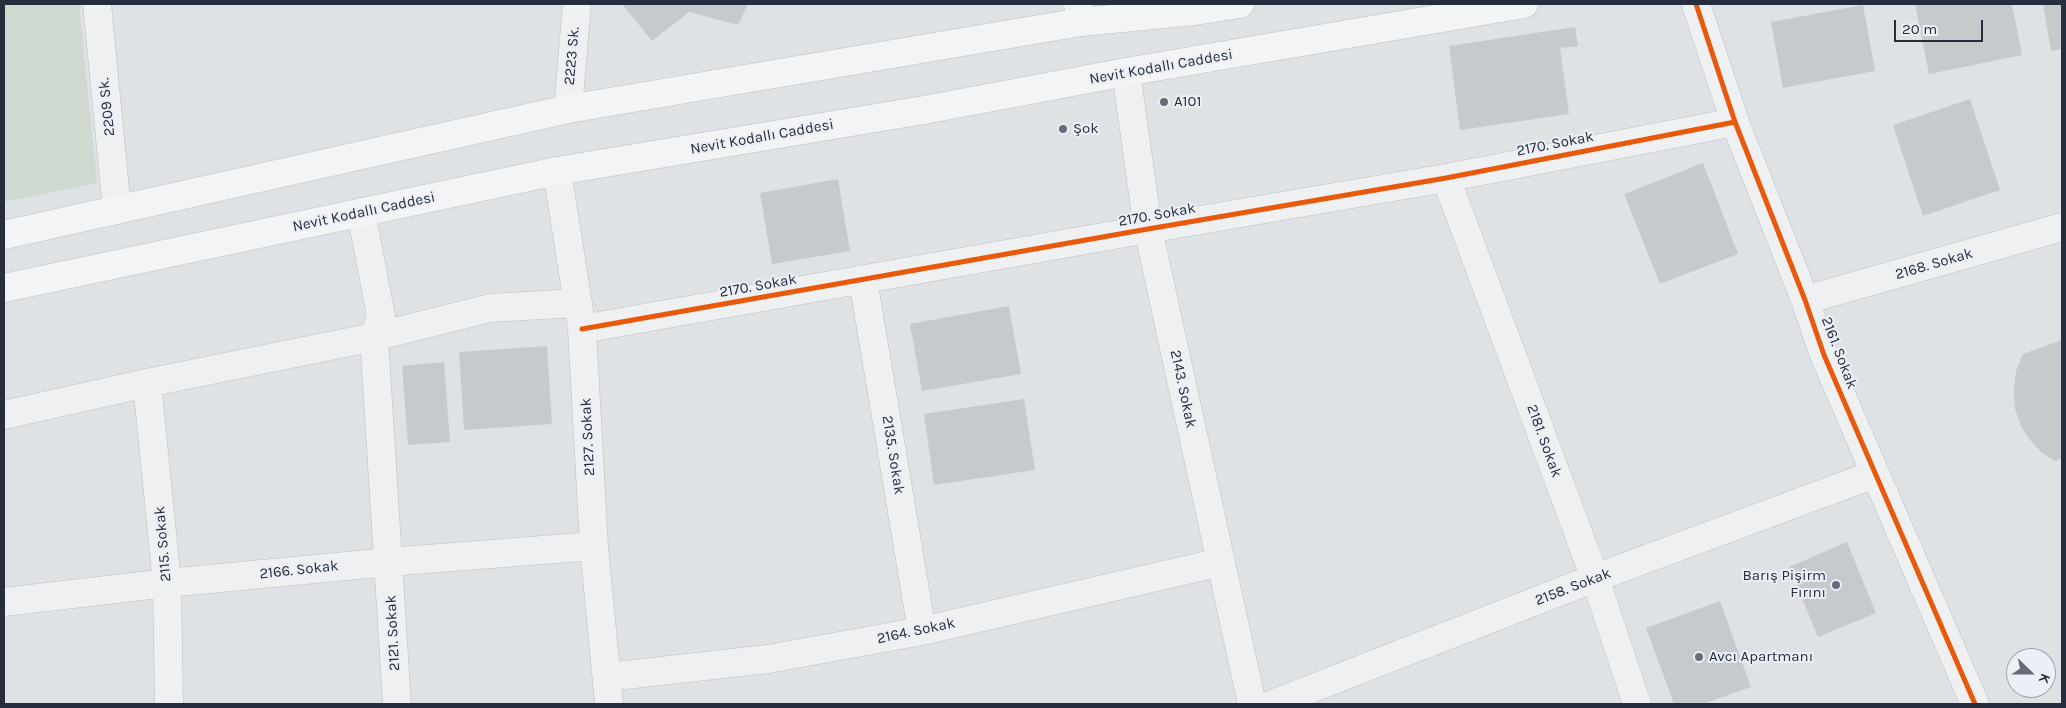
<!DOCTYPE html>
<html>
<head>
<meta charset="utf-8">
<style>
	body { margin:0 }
	#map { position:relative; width:2066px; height:708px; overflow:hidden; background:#dfe2e5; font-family:Karla,sans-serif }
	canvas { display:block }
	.frame { position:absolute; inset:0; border:5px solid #262e3e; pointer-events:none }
	.north { position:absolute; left:2006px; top:648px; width:50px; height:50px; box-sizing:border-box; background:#eceff5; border:1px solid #9da2ac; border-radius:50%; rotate:112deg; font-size:14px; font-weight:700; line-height:20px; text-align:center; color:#262e3e }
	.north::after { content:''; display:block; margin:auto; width:18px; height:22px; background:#676d78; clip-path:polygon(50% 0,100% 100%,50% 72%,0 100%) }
	.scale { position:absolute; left:1894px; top:20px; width:89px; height:22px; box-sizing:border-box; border:2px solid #262e3e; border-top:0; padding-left:6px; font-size:15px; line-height:18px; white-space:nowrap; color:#262e3e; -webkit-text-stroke:4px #eceff5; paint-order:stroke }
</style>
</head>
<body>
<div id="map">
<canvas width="2066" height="708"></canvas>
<div class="frame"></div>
<div class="north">K</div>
<div class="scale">20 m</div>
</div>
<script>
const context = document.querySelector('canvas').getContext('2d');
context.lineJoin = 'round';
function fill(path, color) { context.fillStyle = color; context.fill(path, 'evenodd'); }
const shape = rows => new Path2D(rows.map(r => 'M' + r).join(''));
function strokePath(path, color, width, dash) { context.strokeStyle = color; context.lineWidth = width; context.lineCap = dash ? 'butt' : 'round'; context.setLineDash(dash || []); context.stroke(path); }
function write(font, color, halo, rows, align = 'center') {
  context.font = font + ' Karla,sans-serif'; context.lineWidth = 4; context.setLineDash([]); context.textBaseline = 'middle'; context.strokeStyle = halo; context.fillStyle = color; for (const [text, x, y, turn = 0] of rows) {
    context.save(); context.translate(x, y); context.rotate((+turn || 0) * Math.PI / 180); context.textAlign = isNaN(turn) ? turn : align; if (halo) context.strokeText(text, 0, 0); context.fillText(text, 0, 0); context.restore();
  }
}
const green = shape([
	[4,4,79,4,97,183,4,202]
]);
const building = shape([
	[622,4,748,4,738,25,689,12,652,41],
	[1915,4,2012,4,2022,55,1929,74],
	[2043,4,2062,4,2062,49,2051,51],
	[1863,5,1875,71,1783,88,1771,22],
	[1575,27,1578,46,1560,48,1569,114,1460,130,1449,46],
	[1970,99,2000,190,1923,216,1893,125],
	[1703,163,1738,254,1660,284,1624,194],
	[838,179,850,251,772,264,760,193],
	[1009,306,1021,374,922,391,910,324],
	[2062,340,2062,458,2055,461,2041,452,2030,440,2021,426,2015,409,2014,390,2016,371,2023,354],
	[547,346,552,424,464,430,459,352],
	[444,362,450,442,408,445,402,366],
	[1024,399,1035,470,934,485,924,414],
	[1847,542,1876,613,1818,637,1789,567],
	[1720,601,1751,687,1703,704,1674,704,1646,628]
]);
const minor = shape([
	[97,4,117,210],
	[1078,4,1081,22],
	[1696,4,1735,122,1805,300,1824,355,1975,704],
	[1126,72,1148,229,1252,704],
	[568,109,577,4],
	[557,171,582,329,594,546,609,704],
	[1446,178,1595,578,1637,704],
	[361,212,381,316,374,337,397,704],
	[863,280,922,631],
	[1805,300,2062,227],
	[582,329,1148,229,1446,178,1735,122],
	[147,383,167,583,169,704],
	[4,415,147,383,374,337,490,308,578,303],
	[4,602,167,583,389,562,594,546],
	[607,677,768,659,922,631,1221,562],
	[1272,704,1595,578,1875,474]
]);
const major = shape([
	[4,235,568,109,1081,22,1195,11,1240,4],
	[4,288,557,171,924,110,1126,72,1524,4]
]);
const cycleway = shape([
	[1696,4,1735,122,1805,300,1824,355,1975,704],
	[582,329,1148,229,1446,178,1735,122]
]);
const markers = [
	[1164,102,5,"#676d78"],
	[1063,129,5,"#676d78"],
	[1836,585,5,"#676d78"],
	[1699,657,5,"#676d78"]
];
const streetNames = [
	["2223 Sk.",572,56,-85],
	["Nevit Kodallı Caddesi",1161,67,-10],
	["2209 Sk.",107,107,-96],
	["Nevit Kodallı Caddesi",762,137,-10],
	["2170. Sokak",1555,144,-11],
	["Nevit Kodallı Caddesi",364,212,-12],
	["2170. Sokak",1157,215,-10],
	["2168. Sokak",1934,264,-16],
	["2170. Sokak",758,286,-10],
	["2161. Sokak",1839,353,69],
	["2143. Sokak",1183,389,78],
	["2127. Sokak",588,437,-93],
	["2181. Sokak",1544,441,70],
	["2135. Sokak",893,455,81],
	["2115. Sokak",163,544,-95],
	["2166. Sokak",299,570,-6],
	["2158. Sokak",1573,587,-21],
	["2164. Sokak",916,631,-12],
	["2121. Sokak",393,633,-93]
];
const poiNames = [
	["A101",1174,102],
	["Şok",1073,129],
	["Barış Pişirm",1826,576,"right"],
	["Fırını",1826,593,"right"],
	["Avcı Apartmanı",1709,657]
];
fill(green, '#cfd9d0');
fill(building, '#c6cacd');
strokePath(minor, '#bcbec2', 29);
strokePath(major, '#bbbfc3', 29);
strokePath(minor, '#eef0f1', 28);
strokePath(major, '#f3f4f5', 28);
strokePath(cycleway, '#e8590c', 5);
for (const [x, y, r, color] of markers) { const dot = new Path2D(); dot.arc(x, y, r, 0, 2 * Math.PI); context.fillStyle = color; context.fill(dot); strokePath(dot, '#eceff5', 2); }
write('15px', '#262e3e', '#eceff5', streetNames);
write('15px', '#262e3e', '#eceff5', poiNames, 'left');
</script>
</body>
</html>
